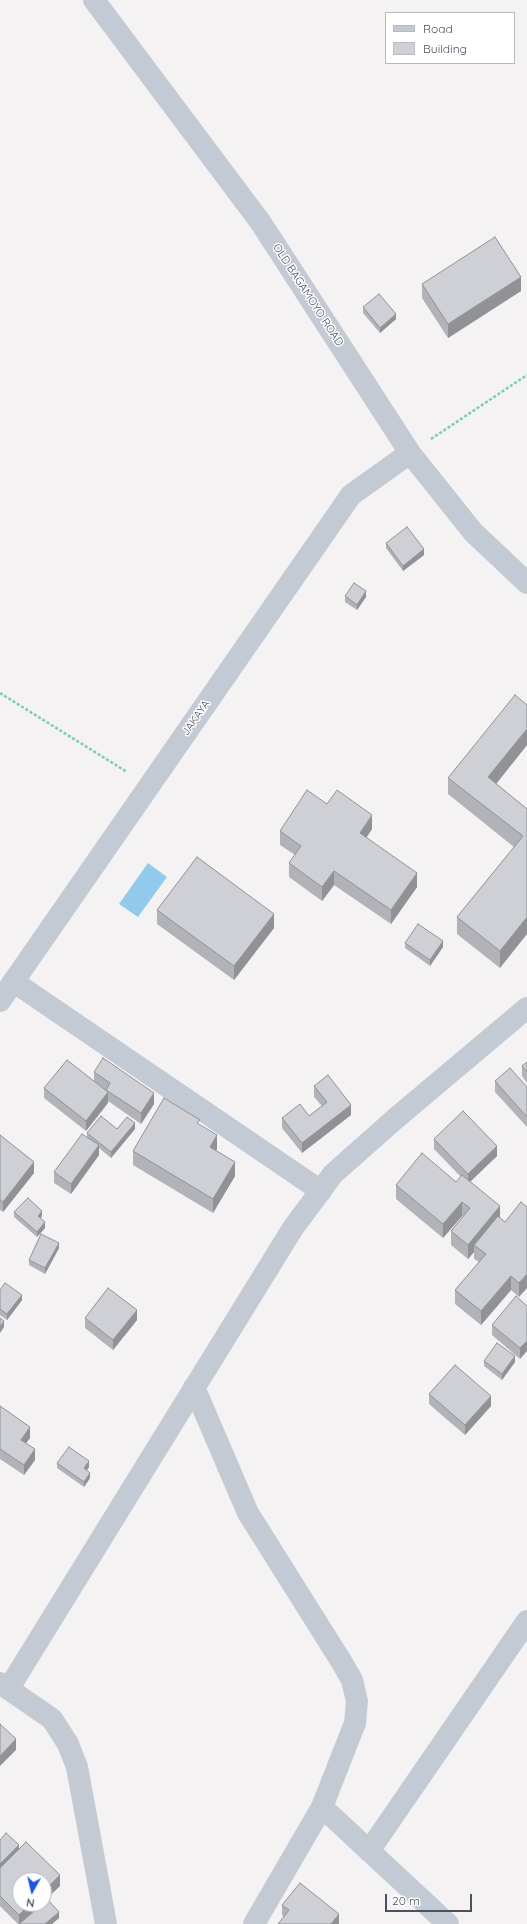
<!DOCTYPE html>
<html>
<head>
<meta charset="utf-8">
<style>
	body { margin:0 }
	#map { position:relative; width:527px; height:1924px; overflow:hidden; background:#f4f2f2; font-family:Quicksand,sans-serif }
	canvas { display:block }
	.legend { position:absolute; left:385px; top:12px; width:130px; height:52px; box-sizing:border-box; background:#fff; border:1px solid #b7babf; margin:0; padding:5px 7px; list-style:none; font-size:12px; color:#4a525f }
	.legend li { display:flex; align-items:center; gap:8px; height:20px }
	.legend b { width:20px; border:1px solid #b7babf }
	.north { position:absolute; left:12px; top:1872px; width:40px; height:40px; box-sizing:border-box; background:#fff; border:1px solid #b7babf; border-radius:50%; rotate:188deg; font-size:11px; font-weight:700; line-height:16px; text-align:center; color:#4a525f }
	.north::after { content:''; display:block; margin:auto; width:14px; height:18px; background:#1f56e1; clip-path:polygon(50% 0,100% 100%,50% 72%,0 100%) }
	.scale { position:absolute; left:385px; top:1894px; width:87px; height:18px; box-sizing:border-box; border:2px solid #4a525f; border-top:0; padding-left:5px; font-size:12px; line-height:14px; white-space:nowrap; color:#4a525f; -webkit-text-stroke:3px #fff; paint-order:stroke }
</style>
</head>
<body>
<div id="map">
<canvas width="527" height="1924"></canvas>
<ul class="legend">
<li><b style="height:5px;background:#c3cad3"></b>Road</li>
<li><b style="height:11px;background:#cfd0d6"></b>Building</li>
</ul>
<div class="north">N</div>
<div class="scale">20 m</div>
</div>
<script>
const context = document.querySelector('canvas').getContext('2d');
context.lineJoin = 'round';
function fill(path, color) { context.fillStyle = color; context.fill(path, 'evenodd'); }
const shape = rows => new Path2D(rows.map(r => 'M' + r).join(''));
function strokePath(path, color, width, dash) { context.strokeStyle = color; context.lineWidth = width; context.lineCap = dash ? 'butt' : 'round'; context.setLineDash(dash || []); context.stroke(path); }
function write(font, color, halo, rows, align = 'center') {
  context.font = font + ' Quicksand,sans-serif'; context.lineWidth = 3; context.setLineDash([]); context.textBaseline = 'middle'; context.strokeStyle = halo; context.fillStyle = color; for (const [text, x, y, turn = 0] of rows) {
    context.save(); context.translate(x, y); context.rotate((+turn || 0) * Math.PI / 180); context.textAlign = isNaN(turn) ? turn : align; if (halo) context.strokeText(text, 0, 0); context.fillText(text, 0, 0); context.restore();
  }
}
const water = shape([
	[148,863,167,877,138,917,119,904]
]);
const path = shape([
	[431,439,527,375],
	[0,693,127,772]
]);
const minor = shape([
	[94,0,261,223,410,453,473,532,527,583],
	[14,982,321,1191],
	[0,1001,351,495,410,453],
	[194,1387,248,1513,341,1661,352,1680,357,1701,355,1723,322,1807,254,1924],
	[0,1683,52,1719,68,1744,77,1767,106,1924],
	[9,1688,293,1228,333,1174,395,1119,527,1008],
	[322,1807,448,1924],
	[369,1851,527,1621]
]);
const wall = shape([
	[422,284,521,291,448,338,422,298],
	[363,307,396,319,380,333,363,313],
	[386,543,424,555,403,571,386,548],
	[345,596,366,597,357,610,345,602],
	[527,705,527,745,496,784,527,809,500,968,457,934,457,917,514,847,448,794,448,778],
	[327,804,372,829,366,838,417,887,391,924,334,885,322,901,289,877,289,863,295,855,280,845,280,831],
	[157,910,274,928,234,980,157,924],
	[405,943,443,947,430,966,405,948],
	[527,1062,527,1083,522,1076,522,1066],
	[94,1072,154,1104,141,1124,108,1101,108,1103,86,1131,44,1098,44,1088,94,1081],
	[495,1081,527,1087,527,1127,495,1092],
	[314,1086,351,1115,302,1153,282,1128,282,1118,309,1116,322,1106,314,1097],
	[200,1125,217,1149,216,1150,235,1176,213,1213,133,1165,133,1151],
	[117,1129,135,1129,111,1158,99,1148,99,1155,71,1194,54,1183,54,1172,87,1137,87,1133],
	[0,1135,34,1173,3,1212,0,1210],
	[434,1139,497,1156,470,1181,500,1218,505,1222,521,1202,519,1297,511,1290,481,1325,455,1304,455,1290,479,1262,474,1259,474,1252,468,1259,451,1245,451,1231,463,1217,462,1216,443,1238,396,1199,396,1185,456,1182,461,1177,434,1149],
	[14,1212,42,1216,40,1218,45,1228,37,1237,14,1217],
	[59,1248,45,1274,29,1265,29,1260],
	[0,1290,22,1300,7,1320,0,1315],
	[527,1306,520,1359,492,1335,492,1325],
	[85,1318,137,1320,113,1350,85,1328],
	[484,1361,515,1362,502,1380,484,1366],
	[429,1394,491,1406,465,1435,429,1404],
	[0,1406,30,1438,26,1443,35,1460,24,1475,0,1459],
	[57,1463,89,1467,87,1470,90,1478,84,1487,57,1468],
	[0,1840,19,1850,60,1886,44,1901,44,1880,20,1904,41,1904,27,1917,59,1918,52,1924,18,1924,0,1906],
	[282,1905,339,1924,284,1917,282,1915]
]);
const shadedWall = shape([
	[521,277,521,291,448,338,448,324],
	[396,314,396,319,380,333,380,328],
	[424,549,424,555,403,571,403,566],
	[366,591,366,597,357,610,357,605],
	[527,729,527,745,488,794,488,777],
	[372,815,372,829,360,847,360,833],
	[334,871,334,885,322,901,322,887],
	[417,873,417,887,391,924,391,910],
	[274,914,274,928,234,980,234,966],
	[527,917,527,934,500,968,500,951],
	[443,941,443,947,430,966,430,960],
	[108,1092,108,1103,86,1131,86,1121],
	[154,1093,154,1104,141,1124,141,1113],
	[351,1105,351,1115,302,1153,302,1143],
	[135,1123,135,1129,111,1158,111,1152],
	[217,1135,217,1149,210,1160,210,1147],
	[99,1145,99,1155,71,1194,71,1184],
	[497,1146,497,1156,468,1184,468,1174],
	[34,1162,34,1173,3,1212,3,1202],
	[235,1162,235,1176,213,1213,213,1199],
	[462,1202,462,1216,443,1238,443,1224],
	[500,1206,500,1220,474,1245,474,1252,468,1259,468,1245],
	[42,1211,42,1216,38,1222,38,1216],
	[45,1222,45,1228,37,1237,37,1232],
	[59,1243,59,1248,45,1274,45,1268],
	[527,1274,527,1288,519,1297,519,1283],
	[511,1276,511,1290,481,1325,481,1311],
	[22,1295,22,1300,7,1320,7,1314],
	[137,1310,137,1320,113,1350,113,1340],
	[4,1321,4,1327,0,1333,0,1327],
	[527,1341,527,1351,520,1359,520,1348],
	[515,1356,515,1362,502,1380,502,1374],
	[491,1396,491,1406,465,1435,465,1425],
	[30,1427,30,1438,21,1450,21,1440],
	[35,1449,35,1460,24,1475,24,1465],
	[89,1461,89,1467,84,1474,84,1468],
	[90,1473,90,1478,84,1487,84,1482],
	[16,1739,16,1750,0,1766,0,1756],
	[19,1845,19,1850,0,1870,0,1864],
	[60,1875,60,1886,44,1901,44,1891],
	[30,1904,41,1904,21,1924,19,1924,19,1915],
	[59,1912,59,1918,52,1924,45,1924],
	[339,1914,339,1924,331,1924]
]);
const building = shape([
	[495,237,521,277,448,324,422,284,495,237],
	[379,294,396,314,380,328,363,307,379,294],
	[407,527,424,549,403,566,386,543,407,527],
	[354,583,366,591,357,605,345,596,354,583],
	[515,695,527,705,527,729,488,777,527,809,527,917,500,951,457,917,523,836,448,778,515,695],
	[307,790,327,804,337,790,372,815,360,833,417,873,391,910,334,871,322,887,289,863,301,846,280,831,307,790],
	[197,857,274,914,234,966,157,910,197,857],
	[418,924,443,941,430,960,405,943,418,924],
	[103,1058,154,1093,141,1113,106,1090,110,1083,94,1072,103,1058],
	[67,1060,108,1092,86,1121,44,1088,67,1060],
	[527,1062,527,1072,522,1066,527,1062],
	[510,1068,527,1087,527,1117,495,1081,510,1068],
	[328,1075,351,1105,302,1143,282,1118,300,1104,309,1116,327,1102,314,1086,328,1075],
	[164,1098,200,1120,197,1123,217,1135,210,1147,235,1162,213,1199,133,1151,164,1098],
	[463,1111,497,1146,468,1174,434,1139,463,1111],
	[101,1116,117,1129,127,1117,135,1123,111,1152,87,1133,101,1116],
	[82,1134,99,1145,71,1184,54,1172,82,1134],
	[0,1135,34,1162,3,1202,0,1200,0,1135],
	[422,1153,456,1182,462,1175,500,1206,468,1245,451,1231,470,1208,462,1202,443,1224,396,1185,422,1153],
	[28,1198,42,1211,38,1216,45,1222,37,1232,14,1212,28,1198],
	[521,1202,527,1207,527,1274,519,1283,511,1276,481,1311,455,1290,486,1254,474,1245,498,1216,505,1222,521,1202],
	[41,1234,59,1243,45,1268,29,1260,41,1234],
	[5,1283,22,1295,7,1314,0,1309,0,1290,5,1283],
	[108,1288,137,1310,113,1340,85,1318,108,1288],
	[516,1296,527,1306,527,1341,520,1348,492,1325,516,1296],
	[0,1318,4,1321,0,1327,0,1318],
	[497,1343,515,1356,502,1374,484,1361,497,1343],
	[455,1365,491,1396,465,1425,429,1394,455,1365],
	[0,1406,30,1427,21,1440,35,1449,24,1465,0,1449,0,1406],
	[69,1447,89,1461,84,1468,90,1473,84,1482,57,1463,69,1447],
	[0,1724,16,1739,0,1756,0,1724],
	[6,1833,19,1845,0,1864,0,1840,6,1833],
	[26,1842,60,1875,44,1891,44,1880,20,1880,20,1904,30,1904,19,1915,0,1896,0,1868,26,1842],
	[300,1883,339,1914,331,1924,278,1924,289,1910,282,1905,300,1883],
	[48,1900,59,1912,45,1924,19,1924,43,1904,44,1904,44,1903,48,1900]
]);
const streetNames = [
	["OLD BAGAMOYO ROAD",308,295,57],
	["JAKAYA",196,718,-55]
];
fill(water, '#91caeb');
strokePath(path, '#7bcdb1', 2.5, [3, 2]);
strokePath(minor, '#c3cad3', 22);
fill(wall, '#b2b3b8');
fill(shadedWall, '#919296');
fill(building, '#cfd0d6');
strokePath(building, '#919296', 1);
write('11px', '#4a525f', '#fff', streetNames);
</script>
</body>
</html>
